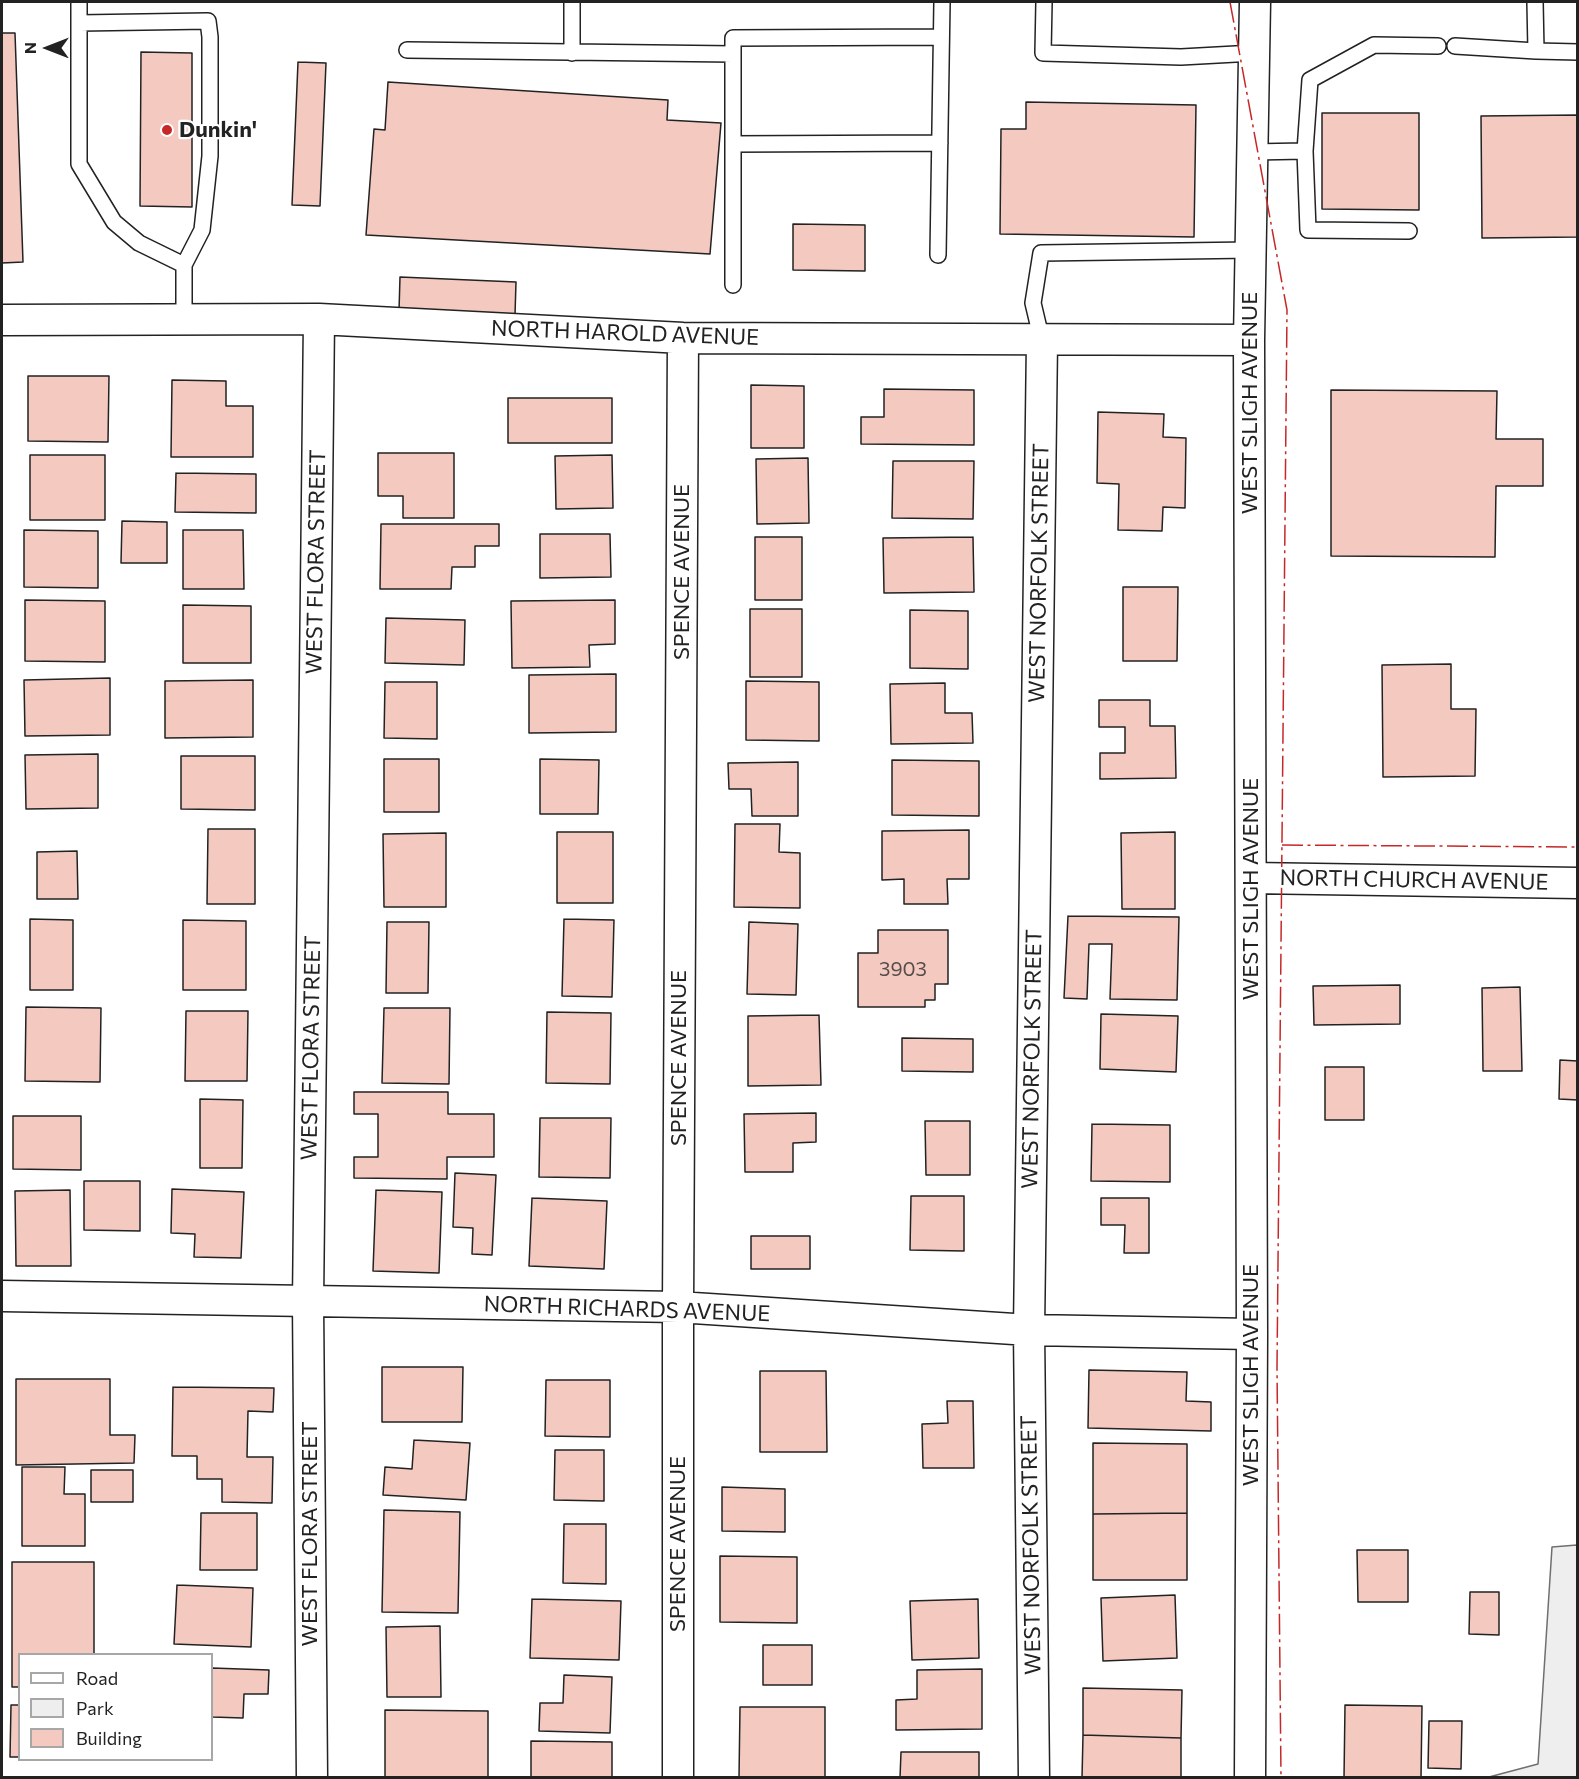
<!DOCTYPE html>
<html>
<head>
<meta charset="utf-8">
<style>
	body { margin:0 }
	#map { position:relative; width:1579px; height:1779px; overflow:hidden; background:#fff; font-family:Commissioner,sans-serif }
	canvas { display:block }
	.frame { position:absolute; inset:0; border:3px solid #222; pointer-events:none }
	.legend { position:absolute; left:18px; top:1653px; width:195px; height:108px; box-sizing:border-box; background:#fff; border:2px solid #a7a7a7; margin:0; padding:8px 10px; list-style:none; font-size:18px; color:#222 }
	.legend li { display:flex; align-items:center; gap:12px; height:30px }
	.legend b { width:30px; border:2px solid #a7a7a7 }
	.north { position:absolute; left:18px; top:18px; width:60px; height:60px; -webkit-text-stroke:4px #fff; paint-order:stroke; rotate:270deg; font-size:16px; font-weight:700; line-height:24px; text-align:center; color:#222 }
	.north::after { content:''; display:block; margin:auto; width:21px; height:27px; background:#222; clip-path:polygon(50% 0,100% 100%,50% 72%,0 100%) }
</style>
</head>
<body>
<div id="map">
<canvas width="1579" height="1779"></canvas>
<div class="frame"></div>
<ul class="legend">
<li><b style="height:8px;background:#fff"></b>Road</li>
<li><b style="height:16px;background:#eee"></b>Park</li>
<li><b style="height:16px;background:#f3c9c0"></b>Building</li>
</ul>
<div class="north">N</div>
</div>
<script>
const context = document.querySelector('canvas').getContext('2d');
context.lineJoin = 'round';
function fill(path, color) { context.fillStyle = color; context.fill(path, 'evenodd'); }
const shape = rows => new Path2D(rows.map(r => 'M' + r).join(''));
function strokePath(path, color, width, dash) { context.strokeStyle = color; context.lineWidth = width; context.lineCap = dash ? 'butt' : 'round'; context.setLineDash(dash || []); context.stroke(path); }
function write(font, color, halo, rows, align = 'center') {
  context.font = font + ' Commissioner,sans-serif'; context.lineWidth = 4.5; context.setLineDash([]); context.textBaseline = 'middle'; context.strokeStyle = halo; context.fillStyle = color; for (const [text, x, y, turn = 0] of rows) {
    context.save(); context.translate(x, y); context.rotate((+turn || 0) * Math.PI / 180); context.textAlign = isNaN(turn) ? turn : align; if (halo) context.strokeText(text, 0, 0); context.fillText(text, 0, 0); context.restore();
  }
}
const green = shape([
	[1577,1545,1577,1777,1489,1777,1538,1764,1552,1547,1577,1545]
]);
const building = shape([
	[2,33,15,33,23,262,2,263,2,33],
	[141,52,192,53,192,207,140,206,141,52],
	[298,62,326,63,320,206,292,205,298,62],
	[388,82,668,100,667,120,721,123,710,254,366,235,374,129,385,130,388,82],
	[1026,102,1196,105,1194,237,1000,234,1001,129,1026,129,1026,102],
	[1322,113,1419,113,1419,210,1322,209,1322,113],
	[1578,115,1578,237,1482,238,1481,116,1578,115],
	[793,224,865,225,865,271,793,270,793,224],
	[400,277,516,282,515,315,399,311,400,277],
	[28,376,109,376,108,442,28,441,28,376],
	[172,380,226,381,226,406,253,406,253,457,171,457,172,380],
	[751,385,804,386,804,448,751,448,751,385],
	[884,389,974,390,974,445,861,444,861,417,884,417,884,389],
	[1331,390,1497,391,1496,439,1543,439,1543,486,1496,486,1495,557,1331,556,1331,390],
	[508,398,612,398,612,443,508,443,508,398],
	[1098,412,1164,414,1163,437,1186,438,1185,508,1163,507,1162,531,1118,530,1119,484,1097,483,1098,412],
	[378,453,454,453,454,518,403,518,403,496,378,496,378,453],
	[30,455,105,455,105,520,30,520,30,455],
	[612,455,613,508,556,509,555,456,612,455],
	[808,458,809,523,757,524,756,459,808,458],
	[893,461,974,461,973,519,892,518,893,461],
	[176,473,256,474,256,513,175,512,176,473],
	[122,521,167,522,167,563,121,563,122,521],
	[381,524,499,524,499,546,475,546,475,567,452,567,451,589,380,589,381,524],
	[24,530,98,531,98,588,24,587,24,530],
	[183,530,243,530,244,589,183,589,183,530],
	[540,534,610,534,611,577,540,578,540,534],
	[755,537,802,537,802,600,755,600,755,537],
	[973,537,974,592,884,593,883,538,973,537],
	[1123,587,1178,587,1177,661,1123,661,1123,587],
	[25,600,105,601,105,662,25,661,25,600],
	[615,600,615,644,589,645,590,667,512,668,511,601,615,600],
	[183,605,251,606,251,663,183,663,183,605],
	[750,609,802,609,802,677,750,677,750,609],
	[910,610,968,611,968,669,910,668,910,610],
	[386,618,465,620,464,665,385,663,386,618],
	[1451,664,1451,709,1476,709,1475,776,1383,777,1382,665,1451,664],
	[616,674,616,732,529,733,529,675,616,674],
	[110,678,110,735,25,736,24,680,110,678],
	[253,680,253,737,165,738,165,681,253,680],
	[746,681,819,682,819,741,746,740,746,681],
	[385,682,437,682,437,739,384,738,385,682],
	[945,683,945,713,972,713,973,743,891,744,890,684,945,683],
	[1099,700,1150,700,1150,726,1175,726,1176,778,1100,779,1100,753,1125,753,1125,727,1099,727,1099,700],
	[98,754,98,808,26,809,25,755,98,754],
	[181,756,255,756,255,810,181,809,181,756],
	[384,759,439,759,439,812,384,812,384,759],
	[540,759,599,760,598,814,540,814,540,759],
	[892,760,979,761,979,816,892,815,892,760],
	[798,762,798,816,752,816,751,789,729,789,728,763,798,762],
	[735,824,780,824,779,852,800,853,800,908,734,907,735,824],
	[208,829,255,829,255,904,207,904,208,829],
	[969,830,969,879,947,879,948,904,904,904,904,879,882,880,882,831,969,830],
	[557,832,613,832,613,903,557,903,557,832],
	[1175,832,1175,909,1122,909,1121,833,1175,832],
	[446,833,446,907,384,907,383,834,446,833],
	[77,851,78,899,37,899,37,852,77,851],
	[1068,916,1179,917,1177,1000,1110,999,1112,944,1089,944,1087,999,1064,998,1068,916],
	[30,919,73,920,73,990,30,990,30,919],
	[564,919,614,920,612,997,562,996,564,919],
	[183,920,246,921,246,990,183,990,183,920],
	[387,922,429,922,428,993,386,993,387,922],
	[749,922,798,924,796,995,747,994,749,922],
	[878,930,948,930,948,984,935,984,935,1000,925,1000,925,1007,858,1007,858,953,878,953,878,930],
	[1400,985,1400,1024,1314,1025,1313,986,1400,985],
	[1520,987,1522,1071,1483,1071,1482,988,1520,987],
	[26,1007,101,1008,100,1082,25,1081,26,1007],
	[384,1008,450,1008,449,1084,382,1083,384,1008],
	[186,1011,248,1011,247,1081,185,1081,186,1011],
	[547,1012,611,1013,610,1084,546,1083,547,1012],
	[1101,1014,1178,1016,1176,1072,1100,1069,1101,1014],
	[819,1015,821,1085,748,1086,748,1016,819,1015],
	[902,1038,973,1039,973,1072,902,1071,902,1038],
	[1560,1060,1578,1061,1578,1100,1559,1099,1560,1060],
	[1325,1067,1364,1067,1364,1120,1325,1120,1325,1067],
	[354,1092,448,1092,448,1114,494,1114,494,1157,447,1157,447,1179,354,1178,354,1157,378,1157,378,1114,354,1114,354,1092],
	[200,1099,243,1100,242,1168,200,1168,200,1099],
	[816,1113,816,1142,793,1143,793,1172,745,1172,744,1114,816,1113],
	[13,1116,81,1116,81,1170,13,1169,13,1116],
	[540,1118,611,1118,610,1178,539,1177,540,1118],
	[925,1121,970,1121,970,1175,926,1175,925,1121],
	[1092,1124,1170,1125,1170,1182,1091,1181,1092,1124],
	[455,1173,496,1175,492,1255,472,1254,473,1228,453,1227,455,1173],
	[84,1181,140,1181,140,1231,84,1230,84,1181],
	[172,1189,244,1192,241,1258,194,1257,195,1234,171,1233,172,1189],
	[70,1190,71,1266,16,1266,15,1191,70,1190],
	[376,1190,442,1192,439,1273,373,1271,376,1190],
	[911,1196,964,1196,964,1251,910,1250,911,1196],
	[532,1198,607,1201,604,1269,529,1266,532,1198],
	[1101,1198,1149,1198,1149,1253,1124,1253,1125,1225,1101,1225,1101,1198],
	[751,1236,810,1236,810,1269,751,1269,751,1236],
	[382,1367,463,1367,462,1422,382,1422,382,1367],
	[1089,1370,1187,1372,1186,1401,1211,1402,1211,1431,1088,1428,1089,1370],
	[760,1371,826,1371,827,1452,760,1452,760,1371],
	[16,1379,110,1379,110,1435,135,1435,134,1463,16,1465,16,1379],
	[546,1380,610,1380,610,1437,545,1436,546,1380],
	[173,1387,274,1388,273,1412,248,1411,247,1457,273,1457,272,1503,222,1502,222,1479,197,1479,197,1456,172,1456,173,1387],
	[947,1401,973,1401,974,1468,923,1468,922,1424,948,1423,947,1401],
	[414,1440,470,1443,466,1500,383,1495,385,1467,412,1469,414,1440],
	[1093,1443,1187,1444,1187,1513,1093,1514,1093,1443],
	[555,1450,604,1450,604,1501,554,1500,555,1450],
	[22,1467,65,1467,64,1494,85,1494,85,1546,22,1546,22,1467],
	[91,1470,133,1470,133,1502,91,1502,91,1470],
	[722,1487,785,1489,785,1532,722,1531,722,1487],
	[384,1510,460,1512,458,1613,382,1612,384,1510],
	[201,1513,257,1513,257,1570,200,1570,201,1513],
	[1187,1513,1187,1580,1093,1580,1093,1514,1187,1513],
	[564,1524,606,1524,606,1584,563,1583,564,1524],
	[1357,1550,1408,1550,1408,1602,1358,1602,1357,1550],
	[720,1556,797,1557,797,1623,720,1622,720,1556],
	[12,1562,94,1562,94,1654,20,1654,20,1687,12,1687,12,1562],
	[177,1585,253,1588,251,1647,174,1644,177,1585],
	[1470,1592,1499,1592,1499,1635,1469,1634,1470,1592],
	[1175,1595,1177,1658,1103,1661,1101,1598,1175,1595],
	[532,1599,621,1601,619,1660,530,1658,532,1599],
	[978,1599,979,1658,912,1660,910,1601,978,1599],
	[440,1626,441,1697,387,1697,386,1627,440,1626],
	[763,1645,812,1645,812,1685,763,1685,763,1645],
	[212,1668,269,1670,268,1694,244,1694,243,1718,212,1717,212,1668],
	[982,1669,982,1729,896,1730,896,1700,917,1699,917,1670,982,1669],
	[564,1675,612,1677,610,1733,539,1731,540,1703,563,1703,564,1675],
	[1083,1688,1182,1690,1181,1738,1083,1735,1083,1688],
	[11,1705,20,1705,20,1757,10,1757,11,1705],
	[1345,1705,1422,1706,1421,1778,1344,1778,1345,1705],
	[740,1707,825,1707,825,1778,739,1778,740,1707],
	[385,1710,488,1711,488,1778,385,1777,385,1710],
	[1429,1721,1462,1721,1461,1769,1428,1768,1429,1721],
	[1083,1735,1181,1738,1181,1778,1082,1778,1083,1735],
	[531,1741,612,1742,612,1778,531,1778,531,1741],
	[901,1752,979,1752,979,1778,900,1778,901,1752]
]);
const lane = shape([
	[79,2,79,164,114,222,139,243,184,265],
	[572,2,572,53],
	[1044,2,1043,53,1181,57,1254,53],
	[1535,2,1536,51,1578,52],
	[79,23,208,21,210,37,210,156,202,230,184,265,184,319],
	[1455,46,1536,51],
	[407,50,733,54],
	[733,144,940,143],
	[1305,151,1308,230,1409,231],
	[1252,152,1305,151,1310,80,1374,45,1438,46],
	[938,255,942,2],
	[733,285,733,38,941,37],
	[1042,341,1033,303,1041,253,1251,250]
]);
const street = shape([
	[2,320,319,319,683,338,1249,340],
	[1251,878,1578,883],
	[2,1296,678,1307,1029,1330,1252,1334],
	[312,1778,308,1302,319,319],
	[678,1778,678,1307,683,338],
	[1034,1778,1029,1330,1042,341],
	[1250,1778,1252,1334,1249,340,1255,2]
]);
const power = shape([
	[1230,2,1287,310,1277,1368,1281,1778],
	[1282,845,1578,847]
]);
const markers = [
	[167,130,6,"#c62828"]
];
const numberNames = [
	["3903",903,969]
];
const poiNames = [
	["Dunkin'",179,130]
];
const streetNames = [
	["NORTH HAROLD AVENUE",625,333,2],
	["WEST SLIGH AVENUE",1250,403,-90],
	["WEST FLORA STREET",316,562,-89],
	["SPENCE AVENUE",682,572,-90],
	["WEST NORFOLK STREET",1039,573,-89],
	["NORTH CHURCH AVENUE",1414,880,1],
	["WEST SLIGH AVENUE",1251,889,-90],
	["WEST FLORA STREET",311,1048,-89],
	["SPENCE AVENUE",679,1058,-90],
	["WEST NORFOLK STREET",1032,1059,-89],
	["NORTH RICHARDS AVENUE",627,1309,2],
	["WEST SLIGH AVENUE",1251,1375,-90],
	["WEST FLORA STREET",310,1534,-90],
	["SPENCE AVENUE",678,1544,-90],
	["WEST NORFOLK STREET",1031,1545,-91]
];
fill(green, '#eee');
strokePath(green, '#6f6f6f', 1.5);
fill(building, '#f3c9c0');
strokePath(building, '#222', 1.5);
strokePath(lane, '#222', 18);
strokePath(street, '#222', 33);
strokePath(lane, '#fff', 15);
strokePath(street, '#fff', 30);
strokePath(power, '#c62828', 1.5, [21, 4.5, 3, 4.5]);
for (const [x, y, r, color] of markers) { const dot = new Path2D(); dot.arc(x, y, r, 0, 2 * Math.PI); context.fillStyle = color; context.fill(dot); strokePath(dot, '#fff', 2); }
write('20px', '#564c4a', null, numberNames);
write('bold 22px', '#222', '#fff', poiNames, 'left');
write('22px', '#222', '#fff', streetNames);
</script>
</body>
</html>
